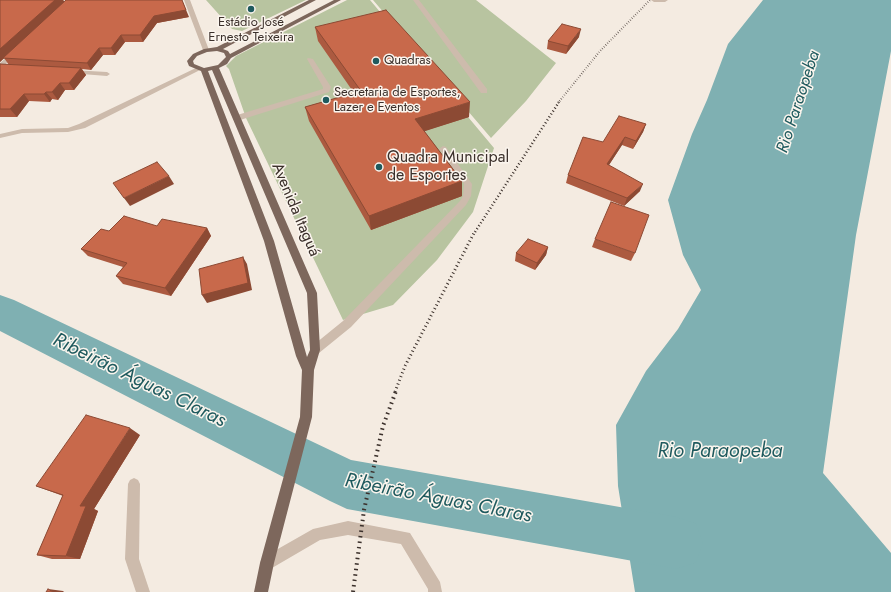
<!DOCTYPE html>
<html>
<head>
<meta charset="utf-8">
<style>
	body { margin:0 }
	canvas { display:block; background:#f4ebe1 }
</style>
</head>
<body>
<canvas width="891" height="592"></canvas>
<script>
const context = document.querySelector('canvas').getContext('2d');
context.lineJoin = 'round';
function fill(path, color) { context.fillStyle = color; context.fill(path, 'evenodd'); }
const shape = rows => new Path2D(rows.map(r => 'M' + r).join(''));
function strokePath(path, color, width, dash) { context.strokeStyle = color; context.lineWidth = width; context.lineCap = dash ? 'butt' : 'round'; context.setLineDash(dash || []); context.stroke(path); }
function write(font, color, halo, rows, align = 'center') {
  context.font = font + ' Jost,sans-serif'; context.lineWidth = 3; context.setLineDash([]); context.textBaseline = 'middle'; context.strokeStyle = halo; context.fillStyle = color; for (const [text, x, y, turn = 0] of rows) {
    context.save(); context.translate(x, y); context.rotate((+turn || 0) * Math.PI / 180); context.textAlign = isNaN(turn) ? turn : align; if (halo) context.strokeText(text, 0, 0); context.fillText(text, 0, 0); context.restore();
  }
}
const green = shape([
	[206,0,306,0,242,31,232,29],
	[347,0,370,0,494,148,473,212,437,260,393,305,343,320,246,118,229,69,226,66,236,56],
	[373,0,476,0,556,63,526,101,491,138]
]);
const water = shape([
	[763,0,891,0,891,51,856,235,823,473,891,553,891,592,635,592,618,486,616,425,646,371,678,329,701,290,683,255,668,200,692,134,707,100,728,44]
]);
const river = shape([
	[0,295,14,300,351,460,677,517,696,524,703,543,696,562,677,569,347,509,330,501,0,331,0,295]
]);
const minor = shape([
	[184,0,190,0,209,50,208,51,203,50,184,0],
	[413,0,419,0,487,89,487,93,481,93,413,0],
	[651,0,668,0,665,2,654,2,651,0],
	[13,52,18,53,0,69,0,63,13,52],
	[308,58,313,59,331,87,329,92,240,120,234,120,234,116,323,89,323,87,307,59,308,58],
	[198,67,201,69,200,70,85,128,68,132,22,133,0,138,0,134,22,129,68,128,79,124,198,67],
	[71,70,107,72,110,74,107,76,69,73,68,72,71,70],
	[443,146,446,147,472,184,471,196,466,205,351,327,319,353,315,355,311,353,310,350,311,347,343,321,460,201,463,196,464,184,439,149,443,146],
	[134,478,138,480,140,484,139,559,150,592,136,592,125,559,128,484,130,480,134,478],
	[348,521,410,533,440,582,442,592,428,592,428,589,401,544,348,535,320,540,272,568,267,570,262,568,260,563,262,558,313,529,348,521]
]);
const major = shape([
	[309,0,316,0,223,49,228,51,230,54,334,0,341,0,231,58,227,64,219,68,317,293,320,350,314,370,312,417,274,563,268,592,254,592,260,563,300,417,302,370,296,356,264,241,201,71,189,66,187,61,193,54,204,49,217,47,309,0],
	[217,51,224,53,226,57,218,65,204,68,194,64,193,61,197,56,207,52,217,51],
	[212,70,307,293,310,350,307,357,274,241,208,71,212,70]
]);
const railFar3 = shape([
	[558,103,600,51,650,0]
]);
const railFar2 = shape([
	[475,232,559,102]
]);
const railFar1 = shape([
	[395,392,405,366,475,231]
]);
const rail = shape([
	[353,592,364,510,383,426,396,391]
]);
const wall = shape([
	[0,0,63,0,64,2,189,17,157,23,143,42,125,42,115,55,103,55,91,70,82,69,86,75,74,90,65,90,58,100,52,99,50,102,29,101,17,117,0,117,0,64,9,65,4,58,0,62],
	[315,27,469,117,424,131,462,181,462,196,371,230,309,121,305,107,354,93,318,41],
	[579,37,566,54,547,49,548,41],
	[646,124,643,132,633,149,622,145,609,165,640,191,624,206,566,183,568,175,603,142],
	[157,226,207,228,211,236,171,296,123,284,116,276,123,267,88,256,81,249,109,231],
	[595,239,635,253,631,261,592,247],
	[548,247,546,255,535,270,515,261,516,253],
	[140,435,94,509,98,511,80,559,52,559,37,555,63,496,36,486]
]);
const shadedWall = shape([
	[55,0,63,0,65,2,0,62,0,49],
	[182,0,189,17,157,23,143,42,140,35,154,16],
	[581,29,579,37,566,54,568,46],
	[121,35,125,42,115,55,111,48],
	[99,48,103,55,91,70,87,63],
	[81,68,86,75,74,90,69,83],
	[60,83,65,90,58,100,52,92],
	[46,92,52,99,50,102,44,94],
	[24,94,29,101,17,117,10,109],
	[470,102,469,117,416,134,415,119],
	[646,124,643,132,633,149,636,141],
	[625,137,622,145,605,171,607,164],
	[169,176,174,184,130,206,124,198],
	[462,181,462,196,371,230,369,216],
	[643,184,640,191,624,206,627,198],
	[207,228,211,236,171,296,165,288],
	[548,247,546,255,535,270,537,263],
	[243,257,247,264,252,290,207,303,202,295],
	[130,428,140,435,94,509,98,511,80,559,66,556,80,506],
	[48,589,63,591,64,592,53,592]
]);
const building = shape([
	[0,0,55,0,0,49,0,0],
	[66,0,182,0,186,10,154,16,140,35,121,35,111,48,99,48,87,63,3,58,66,0],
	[386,10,470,102,415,119,462,181,369,216,305,107,361,91,315,27,386,10],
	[562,24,581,29,568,46,548,41,562,24],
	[0,64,81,68,69,83,60,83,52,92,46,92,44,94,24,94,10,109,0,109,0,64],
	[619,116,646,124,636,141,625,137,607,164,643,184,627,198,568,175,583,137,603,142,619,116],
	[157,162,169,176,124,198,113,183,157,162],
	[611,202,649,215,635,253,595,239,611,202],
	[124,216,157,226,162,219,207,228,165,288,116,276,127,263,81,249,101,229,109,231,124,216],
	[528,239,548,247,537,263,516,253,528,239],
	[243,257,248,283,202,295,199,269,243,257],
	[86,415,130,428,80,506,86,506,66,556,37,555,63,495,36,486,86,415],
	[48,589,53,592,46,592,48,589]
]);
const markers = [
	[251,9,4,"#1f5a5e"],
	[376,61,4,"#1f5a5e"],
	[326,100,4,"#1f5a5e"],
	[379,167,4,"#1f5a5e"]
];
const farPoinames = [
	["Estádio José",251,23,"center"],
	["Ernesto Teixeira",251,38,"center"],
	["Quadras",384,61],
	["Secretaria de Esportes,",334,93],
	["Lazer e Eventos",334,108]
];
const poiNames = [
	["Quadra Municipal",387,158],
	["de Esportes",387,176]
];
const streetNames = [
	["Avenida Itaguá",295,210,67]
];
const waterNames = [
	["Rio Paraopeba",799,102,-72]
];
const nearWaternames = [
	["Ribeirão Águas Claras",139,381,26],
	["Rio Paraopeba",720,452],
	["Ribeirão Águas Claras",438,499,11]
];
fill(green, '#b8c4a0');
fill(water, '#7fb0b2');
fill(river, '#7fb0b2');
fill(minor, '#cdbbac');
fill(major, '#7d675c');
strokePath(railFar3, '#3b302b', 2, [0.5, 2]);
strokePath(railFar2, '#3b302b', 2.5, [1, 2.5]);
strokePath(railFar1, '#3b302b', 3, [1, 3]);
strokePath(rail, '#3b302b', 4, [1.5, 4]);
fill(wall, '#ac5a40');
fill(shadedWall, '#8c4a34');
fill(building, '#c8694b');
strokePath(building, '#8c4a34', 1);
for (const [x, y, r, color] of markers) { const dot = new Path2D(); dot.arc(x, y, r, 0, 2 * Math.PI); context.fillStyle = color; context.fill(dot); strokePath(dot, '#fbf5ee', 1.5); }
write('13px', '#3b302b', '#fbf5ee', farPoinames, 'left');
write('16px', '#3b302b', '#fbf5ee', poiNames, 'left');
write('16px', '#3b302b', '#fbf5ee', streetNames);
write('italic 17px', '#1f5a5e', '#fbf5ee', waterNames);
write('italic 20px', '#1f5a5e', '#fbf5ee', nearWaternames);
</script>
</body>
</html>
